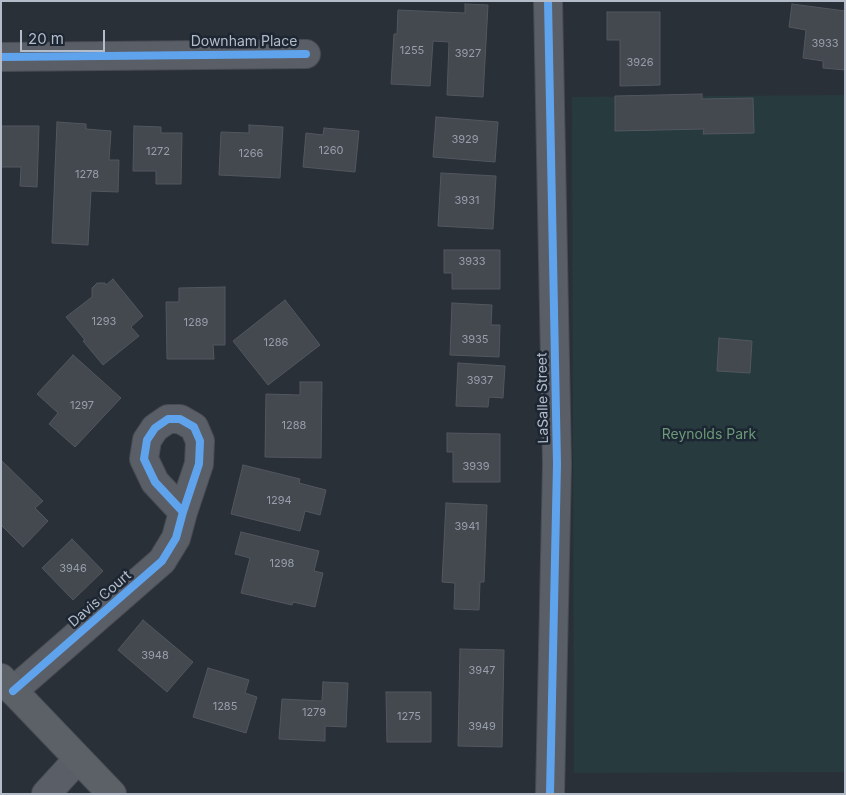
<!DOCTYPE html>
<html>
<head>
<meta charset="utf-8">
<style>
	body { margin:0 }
	#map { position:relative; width:846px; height:795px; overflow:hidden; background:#2a3038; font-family:Inter,sans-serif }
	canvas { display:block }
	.frame { position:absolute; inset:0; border:2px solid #b4bcc9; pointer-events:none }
	.scale { position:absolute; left:20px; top:30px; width:85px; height:22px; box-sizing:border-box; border:2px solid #b4bcc9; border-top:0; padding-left:6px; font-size:15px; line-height:18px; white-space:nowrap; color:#b4bcc9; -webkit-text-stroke:4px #1d2633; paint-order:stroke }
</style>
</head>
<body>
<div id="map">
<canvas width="846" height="795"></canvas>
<div class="frame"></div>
<div class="scale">20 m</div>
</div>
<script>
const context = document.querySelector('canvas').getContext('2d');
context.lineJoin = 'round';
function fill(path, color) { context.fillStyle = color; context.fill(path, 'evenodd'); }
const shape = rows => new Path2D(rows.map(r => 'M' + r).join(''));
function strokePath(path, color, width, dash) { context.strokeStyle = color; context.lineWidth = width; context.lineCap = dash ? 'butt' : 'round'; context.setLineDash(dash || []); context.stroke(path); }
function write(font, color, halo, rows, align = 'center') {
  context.font = font + ' Inter,sans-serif'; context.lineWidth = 5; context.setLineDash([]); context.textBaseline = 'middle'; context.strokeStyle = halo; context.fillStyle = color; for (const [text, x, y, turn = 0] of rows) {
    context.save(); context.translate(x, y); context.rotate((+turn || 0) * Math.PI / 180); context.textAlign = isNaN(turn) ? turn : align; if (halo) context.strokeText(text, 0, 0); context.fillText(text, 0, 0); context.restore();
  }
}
const green = shape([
	[845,95,845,772,574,773,572,97]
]);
const building = shape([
	[465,4,488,5,483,97,447,95,449,42,433,41,430,86,391,84,394,34,397,34,398,10,465,13,465,4],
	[792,4,845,11,845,70,823,68,823,61,803,58,806,30,789,27,792,4],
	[607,12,660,12,660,85,620,86,620,40,607,40,607,12],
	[702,94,702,99,753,98,754,133,703,134,704,129,615,131,615,96,702,94],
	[436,117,498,122,495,162,433,157,436,117],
	[57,122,86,124,86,129,111,131,109,160,119,160,118,192,91,191,88,245,52,243,57,122],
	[249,125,283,127,280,178,219,175,221,132,249,133,249,125],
	[1,126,39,126,37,187,20,186,21,167,1,167,1,126],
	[134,126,161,127,161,133,182,133,181,184,156,184,156,171,133,171,134,126],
	[324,128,359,131,355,172,303,167,306,133,323,135,324,128],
	[441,173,496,176,493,229,438,226,441,173],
	[444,250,500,250,500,289,452,289,452,273,444,273,444,250],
	[113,279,143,316,131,327,139,336,103,365,83,341,85,340,66,317,92,297,92,288,97,283,105,283,106,285,113,279],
	[225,287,225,345,213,345,214,359,167,359,166,302,179,302,179,288,225,287],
	[285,300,320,345,268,385,233,341,285,300],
	[452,303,492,305,491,325,500,325,499,357,450,355,452,303],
	[719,338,752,341,750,373,717,371,719,338],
	[73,355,121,398,75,447,49,424,58,413,37,394,73,355],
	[458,363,505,366,503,398,489,397,488,407,456,406,458,363],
	[300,382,322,382,321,458,265,457,266,394,300,395,300,382],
	[447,433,500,434,500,482,453,482,453,452,447,452,447,433],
	[1,460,43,501,35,508,48,521,23,547,1,525,1,460],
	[243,465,300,479,299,483,326,490,320,515,305,511,300,531,231,514,243,465],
	[446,503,487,505,484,582,480,582,479,610,454,609,455,583,442,582,446,503],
	[241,532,319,551,314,571,323,573,315,607,293,602,292,605,241,593,250,558,235,554,241,532],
	[72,539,103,571,73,600,42,568,72,539],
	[143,620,193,662,167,692,118,650,143,620],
	[460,649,504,650,502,747,458,746,460,649],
	[208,668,249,680,245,693,257,697,246,733,193,717,208,668],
	[323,682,348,683,346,727,325,726,325,741,279,739,282,699,322,701,323,682],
	[386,692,431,692,431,742,387,742,386,692]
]);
const minor = shape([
	[548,1,557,464,550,794],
	[1,57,306,54],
	[13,691,162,561,176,538,183,512,199,464,200,441,194,427,180,419,168,419,155,428,147,440,144,459,155,482,183,512],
	[46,794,78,759]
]);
const major = shape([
	[1,678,112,794]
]);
const cycleway = shape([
	[548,1,557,464,550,794],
	[1,57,306,54],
	[13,691,162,561,176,538,183,512,199,464,200,441,194,427,180,419,168,419,155,428,147,440,144,459,155,482,183,512]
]);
const numberNames = [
	["3933",825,44],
	["1255",412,51],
	["3927",468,54],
	["3926",640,63],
	["3929",465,140],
	["1260",331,151],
	["1272",158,152],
	["1266",251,154],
	["1278",87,175],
	["3931",467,201],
	["3933",472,262],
	["1293",104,322],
	["1289",196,323],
	["3935",475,340],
	["1286",276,343],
	["3937",480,381],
	["1297",82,406],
	["1288",294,426],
	["3939",476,467],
	["1294",279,501],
	["3941",467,527],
	["1298",282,564],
	["3946",73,569],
	["3948",155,656],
	["3947",482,671],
	["1285",225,707],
	["1279",314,713],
	["1275",409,717],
	["3949",482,727]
];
const streetNames = [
	["Downham Place",244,42],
	["LaSalle Street",543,398,-91],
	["Davis Court",100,599,-41]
];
const parkNames = [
	["Reynolds Park",709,435]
];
fill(green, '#273a3e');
fill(building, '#444950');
strokePath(building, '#52575f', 1);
strokePath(minor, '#484c53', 30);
strokePath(major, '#484c55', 30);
strokePath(minor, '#5a5e66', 28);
strokePath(major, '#5c6168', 28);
strokePath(cycleway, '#60a3ed', 8);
write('11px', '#989fab', null, numberNames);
write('14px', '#b4bcc9', '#1d2633', streetNames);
write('14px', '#6b9a76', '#1d2633', parkNames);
</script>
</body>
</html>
